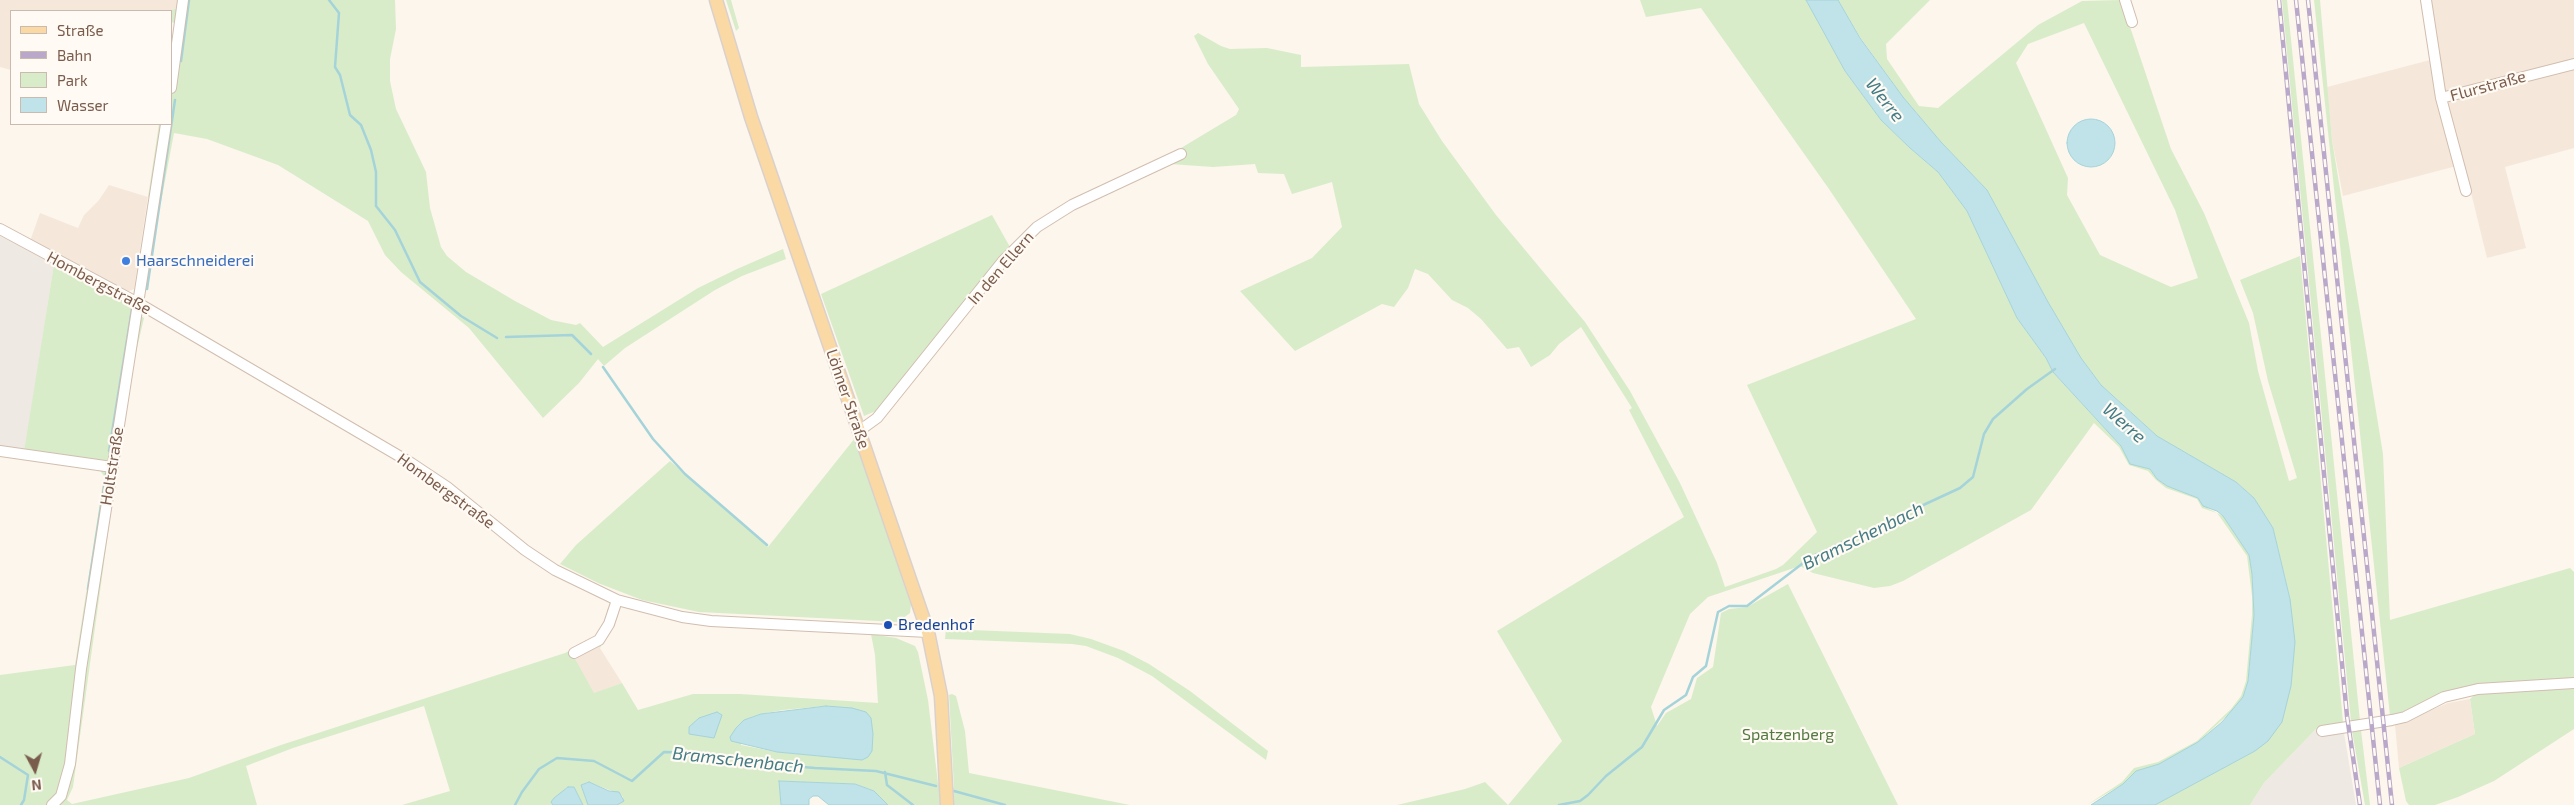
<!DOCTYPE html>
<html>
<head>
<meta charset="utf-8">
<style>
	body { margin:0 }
	#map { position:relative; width:2574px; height:805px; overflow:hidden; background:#fdf6ec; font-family:"Exo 2",sans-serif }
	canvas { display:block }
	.legend { position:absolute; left:10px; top:10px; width:162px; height:115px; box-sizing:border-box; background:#fffaf3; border:1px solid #cabbb1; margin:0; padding:6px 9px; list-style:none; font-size:15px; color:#7a5c4d }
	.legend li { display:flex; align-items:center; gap:10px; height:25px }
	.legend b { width:25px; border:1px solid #cabbb1 }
	.north { position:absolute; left:10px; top:745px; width:50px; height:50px; -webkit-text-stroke:4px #fffaf3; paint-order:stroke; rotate:174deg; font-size:14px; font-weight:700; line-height:20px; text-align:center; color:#7a5c4d }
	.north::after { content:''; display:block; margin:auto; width:18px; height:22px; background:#7a5c4d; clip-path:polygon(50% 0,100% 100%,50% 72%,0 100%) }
</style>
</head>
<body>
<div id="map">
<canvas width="2574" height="805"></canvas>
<ul class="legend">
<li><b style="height:6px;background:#fbd9a5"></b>Straße</li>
<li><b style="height:6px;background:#b9a8c9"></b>Bahn</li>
<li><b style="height:14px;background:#d8ecc9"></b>Park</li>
<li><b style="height:14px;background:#bfe3e8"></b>Wasser</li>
</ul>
<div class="north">N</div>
</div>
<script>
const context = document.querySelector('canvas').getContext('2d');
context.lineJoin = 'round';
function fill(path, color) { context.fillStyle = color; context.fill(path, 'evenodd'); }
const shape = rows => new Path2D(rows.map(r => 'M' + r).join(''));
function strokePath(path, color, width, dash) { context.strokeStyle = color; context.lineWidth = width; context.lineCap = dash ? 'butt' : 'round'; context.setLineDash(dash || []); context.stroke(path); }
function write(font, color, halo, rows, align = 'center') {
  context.font = font + ' "Exo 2",sans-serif'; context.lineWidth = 4.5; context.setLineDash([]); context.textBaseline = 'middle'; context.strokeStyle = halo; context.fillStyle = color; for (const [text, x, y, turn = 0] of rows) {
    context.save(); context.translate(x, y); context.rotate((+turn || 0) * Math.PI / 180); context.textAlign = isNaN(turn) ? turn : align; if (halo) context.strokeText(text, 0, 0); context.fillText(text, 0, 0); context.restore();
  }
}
const residential = shape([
	[0,0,178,0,177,8,170,11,11,11,11,70,0,67],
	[2420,0,2574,0,2574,148,2505,167,2526,248,2487,258,2464,164,2343,196,2332,140,2327,87,2430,60],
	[109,185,148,197,134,289,129,291,124,291,30,241,40,213,78,228,84,215,99,200],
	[598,645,622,683,594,694,573,657],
	[2470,699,2475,734,2399,768,2395,725,2448,703]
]);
const industrial = shape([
	[0,236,54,264,25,450,0,446],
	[2316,729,2344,733,2356,805,2250,805,2264,783]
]);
const green = shape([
	[178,0,395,0,396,29,390,59,390,81,396,109,426,172,430,208,441,247,447,256,466,272,515,301,551,320,576,325,580,323,603,347,698,288,737,269,783,249,786,259,742,276,715,290,625,348,604,366,598,359,579,383,543,418,469,328,401,272,385,255,368,221,278,165,207,139,174,133,161,202,148,197,159,124,171,124,171,46,175,23,171,22,170,11,177,8],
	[726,0,731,0,739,28,736,31],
	[1640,0,1806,0,1845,71,1881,120,1910,148,1938,172,1967,211,2017,318,2046,358,2053,372,2121,446,2130,463,2150,469,2157,479,2167,486,2198,498,2209,509,2223,516,2249,555,2252,574,2254,615,2248,681,2243,697,2232,711,2198,742,2159,764,2136,771,2123,784,2087,805,2122,782,2134,768,2158,762,2197,741,2231,709,2241,696,2246,681,2252,615,2252,596,2247,556,2220,517,2217,513,2202,508,2197,499,2166,488,2156,480,2148,471,2129,465,2119,447,2094,423,2031,510,1903,581,1890,586,1874,588,1813,573,1800,566,1708,597,1690,614,1651,707,1657,726,1666,713,1691,699,1697,678,1713,667,1721,613,1729,609,1747,607,1788,584,1898,805,1397,805,1465,789,1485,782,1508,805,1562,741,1497,631,1684,517,1629,410,1632,408,1581,327,1559,344,1550,355,1531,367,1519,347,1507,349,1481,319,1468,308,1452,300,1428,274,1415,269,1408,288,1394,307,1382,304,1295,351,1240,291,1312,258,1342,227,1332,182,1292,194,1284,174,1258,173,1255,164,1213,167,1170,164,1055,218,1014,253,883,416,876,411,864,416,821,294,992,215,1010,247,1032,227,1161,160,1236,115,1239,109,1208,64,1194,36,1198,33,1221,46,1230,49,1267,48,1301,55,1301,67,1409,64,1419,104,1442,141,1496,215,1585,322,1630,391,1680,483,1717,563,1725,587,1776,569,1783,565,1817,532,1747,385,1916,319,1829,189,1701,8,1646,17],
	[1838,0,1930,0,1886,44,1887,59,1919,106,1938,108,2038,25,2082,1,2121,0,2171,149,2204,213,2249,323,2258,371,2289,481,2297,478,2268,381,2253,313,2240,280,2300,256,2343,722,2316,729,2264,783,2250,805,2155,805,2255,751,2290,598,2273,528,2254,498,2236,482,2157,436,2101,385,2081,358,2048,302,1987,190,1941,142,1903,97,1860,37],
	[2084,23,2175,210,2198,278,2171,287,2100,255,2067,195,2068,178,2016,63,2028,44],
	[2282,0,2287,0,2360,721,2351,722],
	[2314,0,2320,0,2332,140,2383,454,2390,620,2570,568,2574,572,2574,678,2480,686,2390,716],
	[54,264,129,304,129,307,144,318,135,357,114,490,73,787,67,800,72,804,189,778,281,745,565,653,590,641,600,632,607,617,607,609,618,612,600,648,598,645,574,657,594,693,622,683,638,710,693,694,740,694,878,703,875,655,871,634,896,638,915,646,918,652,928,700,938,783,954,788,949,695,952,694,956,696,965,731,969,773,1130,805,888,805,874,791,855,784,779,781,781,805,617,805,623,797,620,794,588,782,581,785,588,805,583,805,574,787,568,787,551,802,553,805,402,805,450,791,424,706,293,748,246,766,257,805,0,805,0,675,75,665,104,476,99,469,23,458],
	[826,706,820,756,777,752,741,745,744,720,761,714,783,710],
	[855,438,911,605,910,613,898,622,699,612,642,600,598,583,560,564,576,545,670,461,768,547],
	[946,629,1070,634,1091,639,1124,651,1149,664,1190,691,1268,751,1266,760,1152,676,1118,658,1086,646,1072,644,945,639],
	[2574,685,2574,729,2494,781,2458,797,2435,805,2409,805,2406,801,2399,768,2475,734,2470,699,2480,690],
	[2361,730,2370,805,2365,805,2352,731]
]);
const water = shape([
	[1806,0,1838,0,1860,38,1903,97,1941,142,1987,190,2048,302,2081,358,2101,385,2157,436,2236,482,2254,498,2273,528,2290,599,2295,642,2291,686,2282,722,2268,741,2255,751,2155,805,2091,805,2123,784,2136,771,2159,764,2198,742,2222,722,2243,697,2248,681,2254,615,2252,574,2249,555,2223,516,2217,511,2203,506,2198,498,2167,486,2157,479,2150,469,2130,464,2121,446,2053,372,2046,358,2017,318,1967,211,1938,172,1910,148,1881,120,1845,71,1806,0],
	'2067 143a24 24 0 1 1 48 0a24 24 0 1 1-48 0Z',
	[826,706,852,708,866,712,871,718,873,734,872,751,868,757,862,760,777,752,731,741,730,737,736,728,744,720,761,714,826,706],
	[717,712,722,715,714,738,689,734,689,727,699,718,717,712],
	[779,781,855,784,874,791,888,805,829,805,818,796,813,796,809,799,809,805,781,805,779,781],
	[589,782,609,791,619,792,624,801,617,805,588,805,581,785,589,782],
	[568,787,574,787,583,805,553,805,551,802,554,798,568,787]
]);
const stream = shape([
	[329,0,339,13,335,67,340,75,350,115,361,125,371,150,376,172,376,206,395,230,420,282,461,316,497,338],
	[181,61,189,0],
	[147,289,175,100],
	[506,337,572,335,591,354],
	[603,367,653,439,685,474,767,545],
	[109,451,132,309],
	[88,589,106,474],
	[0,757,28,775,24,800,21,805],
	[885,772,887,785,913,805],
	[954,791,1005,805],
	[515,805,522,792,539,769,557,758,594,761,632,781,664,752,705,753,765,764,815,768,876,771,936,786],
	[1559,805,1580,801,1588,795,1606,776,1642,747,1664,710,1686,695,1693,677,1706,666,1718,612,1729,606,1747,606,1811,557,1960,488,1973,477,1984,434,1993,419,2027,389,2055,369]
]);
const minor = shape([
	[2125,0,2132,22],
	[2426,0,2441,98,2574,64],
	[171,88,183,0],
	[2441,98,2466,191],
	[0,229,138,303,411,463,447,487,525,550,555,570,617,600,682,617,711,621,928,632],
	[859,431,877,418,1003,261,1037,227,1072,205,1181,154],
	[0,451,112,467],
	[574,653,599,640,609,624,617,600],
	[2322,731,2392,720,2405,717,2444,697,2478,689,2574,683],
	[52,805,61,796,70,764,81,669,166,124]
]);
const major = shape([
	[716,0,751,117,928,632,941,696,947,805]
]);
const rail = shape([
	[2279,0,2347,716,2360,805],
	[2296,0,2380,805],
	[2308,0,2392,805]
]);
const markers = [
	[126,261,5,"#3f7fe0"],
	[888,625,5,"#1a4fb4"]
];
const streetNames = [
	["Flurstraße",2488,86,-15],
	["In den Ellern",1001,268,-49],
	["Hombergstraße",99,283,28],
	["Löhner Straße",848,399,71],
	["Holtstraße",112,466,-81],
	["Hombergstraße",446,491,36]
];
const shopNames = [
	["Haarschneiderei",136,261]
];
const transitNames = [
	["Bredenhof",898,625]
];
const parkNames = [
	["Spatzenberg",1788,735]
];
const waterNames = [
	["Werre",1885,100,52],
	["Werre",2124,423,41],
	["Bramschenbach",1863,536,-26],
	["Bramschenbach",738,760,6]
];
fill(residential, '#f5e8da');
fill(industrial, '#efe9e4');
fill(green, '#d8ecc9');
fill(water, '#bfe3e8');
strokePath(water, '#a5d3da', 1);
strokePath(stream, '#a5d3da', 2.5);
strokePath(minor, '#d1beb0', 12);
strokePath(major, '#dad1cd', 15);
strokePath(minor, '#fff', 10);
strokePath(major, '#fbd9a5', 12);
strokePath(rail, '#b9a8c9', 4.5);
strokePath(rail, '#fffaf3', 2.5, [8]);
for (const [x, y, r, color] of markers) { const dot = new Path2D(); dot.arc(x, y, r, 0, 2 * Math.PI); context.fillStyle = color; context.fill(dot); strokePath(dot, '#fffaf3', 2); }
write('16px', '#7a5c4d', '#fffaf3', streetNames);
write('16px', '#366cbe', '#fffaf3', shopNames, 'left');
write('16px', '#164399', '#fffaf3', transitNames, 'left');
write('16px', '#537a41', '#fffaf3', parkNames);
write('italic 18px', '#437c86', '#fffaf3', waterNames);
</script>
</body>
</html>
